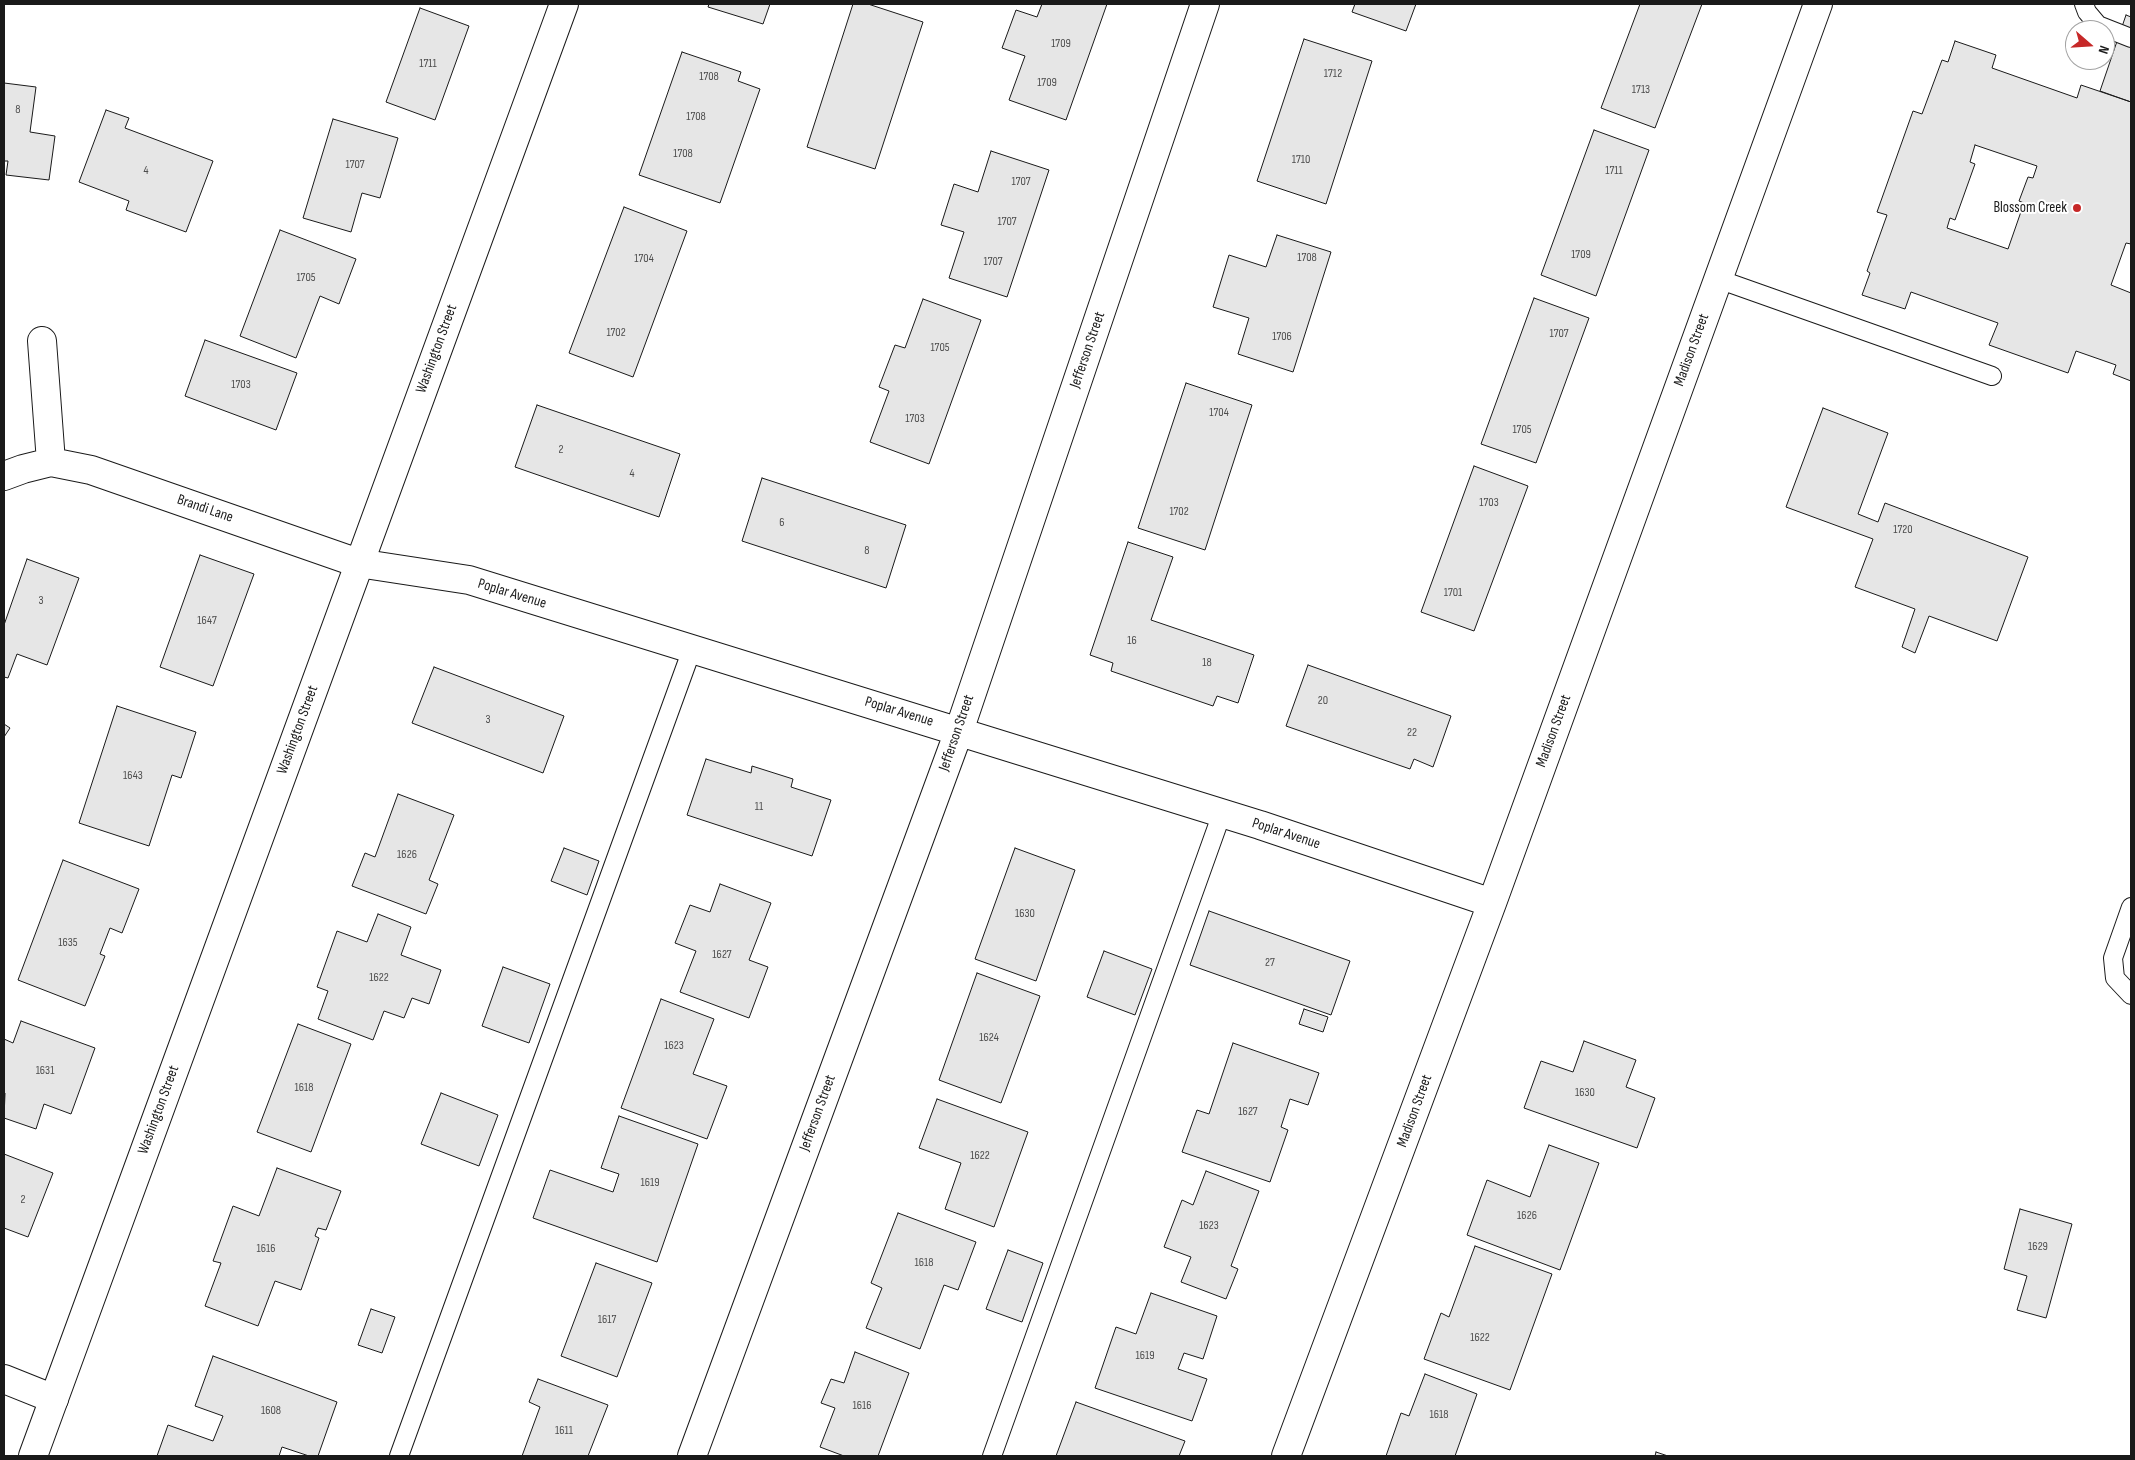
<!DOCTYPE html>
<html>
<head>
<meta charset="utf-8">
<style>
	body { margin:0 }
	#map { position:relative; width:2135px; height:1460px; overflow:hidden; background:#fff; font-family:"Sofia Sans Condensed",sans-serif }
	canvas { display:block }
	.frame { position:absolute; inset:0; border:5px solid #1a1a1a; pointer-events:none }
	.north { position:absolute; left:2065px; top:20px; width:50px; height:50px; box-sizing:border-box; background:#fff; border:1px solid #a3a3a3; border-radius:50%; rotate:109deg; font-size:14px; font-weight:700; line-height:20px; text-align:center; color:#1a1a1a }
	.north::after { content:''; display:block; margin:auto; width:18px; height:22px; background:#c62828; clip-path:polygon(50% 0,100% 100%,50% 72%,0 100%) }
</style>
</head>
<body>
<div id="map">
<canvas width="2135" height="1460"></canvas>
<div class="frame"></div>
<div class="north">N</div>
</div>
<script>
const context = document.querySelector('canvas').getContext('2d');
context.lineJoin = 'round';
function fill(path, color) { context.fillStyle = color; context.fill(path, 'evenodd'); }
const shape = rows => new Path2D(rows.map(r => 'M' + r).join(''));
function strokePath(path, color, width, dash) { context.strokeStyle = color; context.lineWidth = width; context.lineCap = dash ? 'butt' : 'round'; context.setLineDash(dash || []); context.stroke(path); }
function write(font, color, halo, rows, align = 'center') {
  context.font = font + ' "Sofia Sans Condensed",sans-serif'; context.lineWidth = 4; context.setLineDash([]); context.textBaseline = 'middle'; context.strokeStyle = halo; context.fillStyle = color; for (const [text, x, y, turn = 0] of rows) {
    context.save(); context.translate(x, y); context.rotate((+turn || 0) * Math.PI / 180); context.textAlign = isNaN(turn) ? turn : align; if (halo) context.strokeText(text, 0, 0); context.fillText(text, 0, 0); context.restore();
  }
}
const building = shape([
	[709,4,770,4,763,24,708,7,709,4],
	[853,4,868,4,923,22,875,169,807,147,853,4],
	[1042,4,1107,4,1066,120,1009,100,1025,56,1002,48,1016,10,1037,17,1042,4],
	[1355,4,1416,4,1406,31,1352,12,1355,4],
	[1640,4,1702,4,1655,128,1601,108,1640,4],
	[420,8,469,26,435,120,386,102,420,8],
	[2126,15,2131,17,2131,102,2100,91,2126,15],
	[1304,39,1372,61,1326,204,1257,181,1304,39],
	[1955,41,1996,55,1992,68,2077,98,2081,85,2131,102,2131,244,2126,243,2111,285,2131,293,2131,381,2113,374,2116,365,2076,351,2068,373,1989,345,1998,323,1911,292,1905,309,1862,295,1870,273,1867,271,1887,215,1877,212,1913,111,1922,114,1942,60,1948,62,1955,41],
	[1975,145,2037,166,2033,178,2028,177,2019,201,2024,203,2008,249,1947,228,1950,218,1955,220,1975,164,1970,162,1975,145],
	[682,52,741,72,738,81,760,89,720,203,639,175,682,52],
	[4,83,36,87,30,132,55,136,49,180,6,175,8,161,4,161,4,83],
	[106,110,129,118,125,128,213,161,186,232,126,210,129,201,79,182,106,110],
	[333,119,398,138,380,198,362,193,351,232,303,218,333,119],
	[1594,130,1649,150,1596,296,1541,275,1594,130],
	[991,151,1049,170,1007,297,949,278,964,232,941,225,954,184,978,192,991,151],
	[624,207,687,231,633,377,569,353,624,207],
	[280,230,356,259,339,304,320,296,296,358,240,336,280,230],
	[1277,235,1331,252,1293,372,1238,354,1249,318,1213,307,1229,255,1266,267,1277,235],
	[1534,298,1589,318,1536,463,1481,444,1534,298],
	[923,299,981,320,929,464,870,442,889,391,879,387,895,345,905,348,923,299],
	[205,340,297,373,276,430,185,396,205,340],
	[1186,383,1252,405,1205,550,1138,528,1186,383],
	[537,405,680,454,659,517,515,467,537,405],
	[1823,408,1888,433,1858,514,1878,522,1885,503,2028,557,1997,641,1929,616,1915,653,1902,647,1915,609,1855,587,1873,539,1786,507,1823,408],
	[1474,466,1528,486,1474,631,1421,612,1474,466],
	[762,478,906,525,886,588,742,541,762,478],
	[1128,542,1173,557,1151,620,1254,655,1238,703,1217,696,1213,706,1111,671,1113,663,1090,655,1128,542],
	[200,555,254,574,213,686,160,667,200,555],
	[27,559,79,578,47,665,17,654,8,678,4,677,4,625,27,559],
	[1308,665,1451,716,1433,767,1414,759,1410,769,1286,726,1308,665],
	[434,667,564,716,543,773,412,723,434,667],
	[117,706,196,732,181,778,172,775,149,846,79,823,117,706],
	[4,724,10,728,4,737,4,724],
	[706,759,751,773,752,766,793,779,791,787,831,800,812,856,687,815,706,759],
	[398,794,454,815,429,880,438,884,426,914,352,886,365,853,375,857,398,794],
	[564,848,599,861,587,895,551,881,564,848],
	[1015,848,1075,870,1036,981,975,959,1015,848],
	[63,860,139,889,122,933,110,928,100,954,105,956,85,1006,18,980,63,860],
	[720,884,771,903,749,960,768,967,749,1018,680,992,696,951,675,943,690,905,710,912,720,884],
	[1209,911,1350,961,1331,1015,1190,965,1209,911],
	[378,914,411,927,401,955,441,970,429,1004,412,998,404,1018,384,1011,373,1040,318,1019,328,991,317,987,337,931,367,942,378,914],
	[1104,951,1152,969,1135,1015,1087,997,1104,951],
	[503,967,550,984,529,1043,482,1026,503,967],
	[977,973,1040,996,1001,1103,939,1080,977,973],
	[661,999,714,1019,693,1074,727,1086,707,1139,621,1108,661,999],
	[1304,1009,1328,1017,1323,1032,1299,1024,1304,1009],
	[21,1021,95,1048,71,1114,44,1104,36,1129,4,1118,5,1093,4,1093,4,1039,13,1043,21,1021],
	[298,1024,351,1044,311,1152,257,1132,298,1024],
	[1584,1041,1636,1060,1626,1087,1655,1098,1637,1148,1524,1108,1541,1061,1573,1072,1584,1041],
	[1233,1043,1319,1073,1308,1105,1290,1099,1281,1127,1288,1130,1270,1182,1182,1152,1197,1110,1209,1114,1233,1043],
	[441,1093,498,1115,479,1166,421,1144,441,1093],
	[937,1099,1028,1132,994,1227,945,1209,961,1163,919,1148,937,1099],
	[619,1116,698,1144,657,1262,533,1218,550,1170,613,1192,619,1174,601,1168,619,1116],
	[1549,1145,1599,1163,1560,1270,1467,1235,1487,1180,1530,1197,1549,1145],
	[4,1154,53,1173,28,1237,4,1228,4,1154],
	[277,1168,341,1191,326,1230,318,1228,315,1236,319,1238,301,1290,275,1281,258,1326,205,1306,221,1263,213,1261,233,1206,259,1216,277,1168],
	[1206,1171,1259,1191,1231,1266,1238,1269,1226,1299,1181,1282,1191,1257,1164,1247,1182,1200,1193,1205,1206,1171],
	[2020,1209,2072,1224,2046,1318,2017,1310,2027,1276,2004,1269,2020,1209],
	[898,1213,976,1242,958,1290,944,1285,920,1349,866,1328,882,1288,871,1283,898,1213],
	[1475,1246,1552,1274,1510,1390,1424,1359,1441,1313,1449,1317,1475,1246],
	[1008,1250,1043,1263,1022,1322,986,1309,1008,1250],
	[596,1263,652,1283,617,1377,561,1356,596,1263],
	[1151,1293,1217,1316,1203,1359,1184,1353,1178,1369,1207,1379,1192,1421,1095,1388,1116,1327,1136,1334,1151,1293],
	[371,1309,395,1317,382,1353,358,1345,371,1309],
	[855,1352,909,1373,878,1456,844,1456,820,1447,835,1408,821,1403,831,1379,844,1383,855,1352],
	[213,1356,337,1402,318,1456,309,1456,282,1447,279,1456,157,1456,168,1425,213,1441,223,1416,195,1406,213,1356],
	[1425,1374,1477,1394,1455,1456,1386,1456,1401,1413,1409,1416,1425,1374],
	[538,1379,608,1405,588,1456,522,1456,540,1407,529,1402,538,1379],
	[1076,1402,1185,1441,1179,1456,1056,1456,1076,1402],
	[1656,1452,1668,1456,1655,1456,1656,1452]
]);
const service = shape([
	[2084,4,2087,12,2098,25,2131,38],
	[1718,279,1992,376],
	[2131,907,2113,958,2115,978,2131,995],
	[399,1456,692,649],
	[992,1456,1222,813]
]);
const minor = shape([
	[42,341,51,462],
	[4,476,23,469,51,462,91,470,358,563,469,580,1260,825,1492,903],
	[4,1379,54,1399],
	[692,1456,959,731,1205,4],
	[1286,1456,1492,903,1818,4]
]);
const tertiary = shape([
	[33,1456,564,4]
]);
const markers = [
	[2077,208,5,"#c62828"]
];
const numberNames = [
	["1709",1061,44],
	["1711",428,64],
	["1712",1333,74],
	["1708",709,77],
	["1709",1047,83],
	["1713",1641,90],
	["8",18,110],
	["1708",696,117],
	["1708",683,154],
	["1710",1301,160],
	["1707",355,165],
	["4",146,171],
	["1711",1614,171],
	["1707",1021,182],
	["1707",1007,222],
	["1709",1581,255],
	["1708",1307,258],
	["1704",644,259],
	["1707",993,262],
	["1705",306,278],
	["1702",616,333],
	["1707",1559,334],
	["1706",1282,337],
	["1705",940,348],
	["1703",241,385],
	["1704",1219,413],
	["1703",915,419],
	["1705",1522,430],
	["2",561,450],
	["4",632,474],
	["1703",1489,503],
	["1702",1179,512],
	["6",782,523],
	["1720",1903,530],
	["8",867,551],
	["1701",1453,593],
	["3",41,601],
	["1647",207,621],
	["16",1132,641],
	["18",1207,663],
	["20",1323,701],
	["3",488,720],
	["22",1412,733],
	["1643",133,776],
	["11",759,807],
	["1626",407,855],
	["1630",1025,914],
	["1635",68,943],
	["1627",722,955],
	["27",1270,963],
	["1622",379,978],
	["1624",989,1038],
	["1623",674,1046],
	["1631",45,1071],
	["1618",304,1088],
	["1630",1585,1093],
	["1627",1248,1112],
	["1622",980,1156],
	["1619",650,1183],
	["2",23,1200],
	["1626",1527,1216],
	["1623",1209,1226],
	["1629",2038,1247],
	["1616",266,1249],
	["1618",924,1263],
	["1617",607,1320],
	["1622",1480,1338],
	["1619",1145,1356],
	["1616",862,1406],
	["1608",271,1411],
	["1618",1439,1415],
	["1611",564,1431]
];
const poiNames = [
	["Blossom Creek",2067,208]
];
const streetNames = [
	["Washington Street",437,349,-70],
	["Jefferson Street",1088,350,-71],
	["Madison Street",1692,350,-70],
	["Brandi Lane",205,509,19],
	["Poplar Avenue",512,594,17],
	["Poplar Avenue",899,712,17],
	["Washington Street",298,730,-70],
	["Madison Street",1554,731,-70],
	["Jefferson Street",957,733,-71],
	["Poplar Avenue",1286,834,18],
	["Washington Street",159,1110,-70],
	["Madison Street",1415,1111,-70],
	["Jefferson Street",818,1113,-70]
];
fill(building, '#e6e6e6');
strokePath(building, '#1a1a1a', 1);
strokePath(service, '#1a1a1a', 20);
strokePath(minor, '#1a1a1a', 30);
strokePath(tertiary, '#1a1a1a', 30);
strokePath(service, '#fff', 18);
strokePath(minor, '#fff', 28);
strokePath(tertiary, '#fff', 28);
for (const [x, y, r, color] of markers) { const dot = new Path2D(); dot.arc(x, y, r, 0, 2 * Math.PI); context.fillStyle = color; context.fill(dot); strokePath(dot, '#fff', 2); }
write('12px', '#4d4d4d', null, numberNames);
write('15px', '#1a1a1a', '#fff', poiNames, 'right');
write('15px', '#1a1a1a', '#fff', streetNames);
</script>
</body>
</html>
